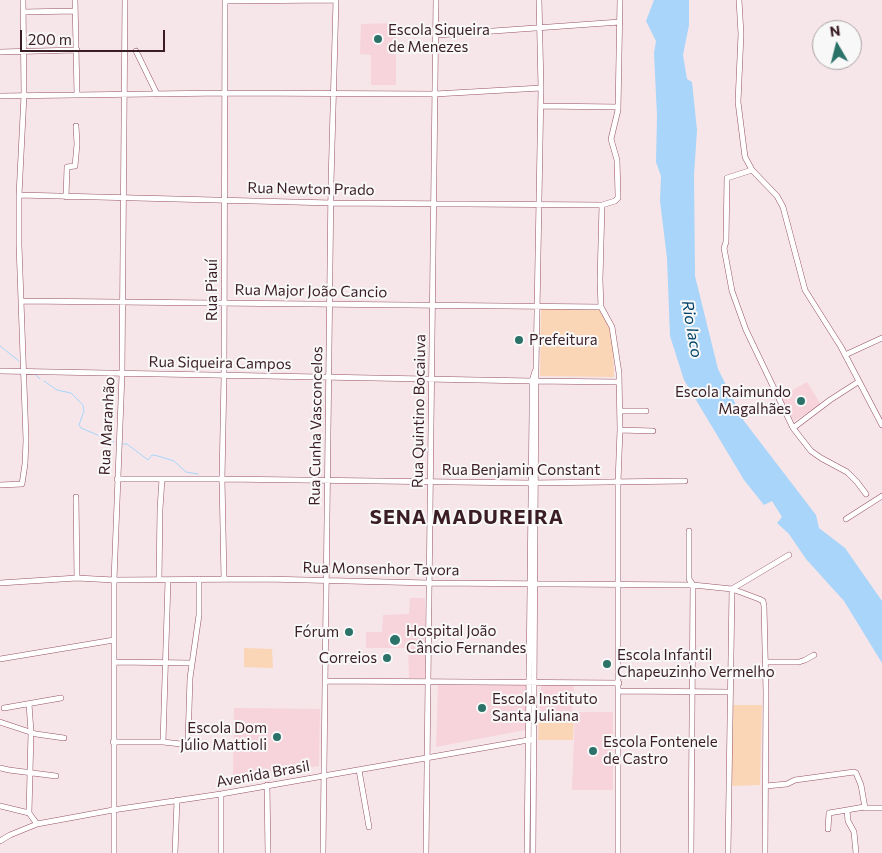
<!DOCTYPE html>
<html>
<head>
<meta charset="utf-8">
<style>
	body { margin:0 }
	#map { position:relative; width:882px; height:853px; overflow:hidden; background:#f6e6e9; font-family:Commissioner,sans-serif }
	canvas { display:block }
	.north { position:absolute; left:812px; top:20px; width:50px; height:50px; box-sizing:border-box; background:#f8f8f8; border:1px solid #aca1a4; border-radius:50%; rotate:352deg; font-size:14px; font-weight:700; line-height:20px; text-align:center; color:#3b1e25 }
	.north::after { content:''; display:block; margin:auto; width:18px; height:22px; background:#2b7269; clip-path:polygon(50% 0,100% 100%,50% 72%,0 100%) }
	.scale { position:absolute; left:20px; top:30px; width:145px; height:22px; box-sizing:border-box; border:2px solid #3b1e25; border-top:0; padding-left:6px; font-size:15px; line-height:18px; white-space:nowrap; color:#3b1e25; -webkit-text-stroke:4px #f8f8f8; paint-order:stroke }
</style>
</head>
<body>
<div id="map">
<canvas width="882" height="853"></canvas>
<div class="north">N</div>
<div class="scale">200 m</div>
</div>
<script>
const context = document.querySelector('canvas').getContext('2d');
context.lineJoin = 'round';
function fill(path, color) { context.fillStyle = color; context.fill(path, 'evenodd'); }
const shape = rows => new Path2D(rows.map(r => 'M' + r).join(''));
function strokePath(path, color, width, dash) { context.strokeStyle = color; context.lineWidth = width; context.lineCap = dash ? 'butt' : 'round'; context.setLineDash(dash || []); context.stroke(path); }
function write(font, color, halo, rows, align = 'center') {
  context.font = font + ' Commissioner,sans-serif'; context.lineWidth = 4; context.setLineDash([]); context.textBaseline = 'middle'; context.strokeStyle = halo; context.fillStyle = color; for (const [text, x, y, turn = 0] of rows) {
    context.save(); context.translate(x, y); context.rotate((+turn || 0) * Math.PI / 180); context.textAlign = isNaN(turn) ? turn : align; if (halo) context.strokeText(text, 0, 0); context.fillText(text, 0, 0); context.restore();
  }
}
const built = shape([
	[396,23,396,85,371,85,371,55,360,54,361,24],
	[807,382,821,405,794,421,781,397],
	[410,598,425,598,425,678,409,678,408,648,366,648,366,632,382,632,383,615,409,614],
	[438,683,527,685,525,730,436,747],
	[541,685,574,685,572,713,540,712],
	[234,708,320,709,319,766,233,776],
	[575,712,613,712,613,790,572,790]
]);
const green = shape([
	[541,308,601,310,610,325,613,342,614,377,540,376],
	[244,648,272,649,273,668,244,667],
	[732,705,762,705,760,785,732,786],
	[539,713,574,714,573,740,538,740]
]);
const water = shape([
	[654,0,689,0,689,25,683,55,687,79,692,82,697,130,694,175,695,276,718,369,744,421,816,515,819,528,845,548,882,601,882,663,844,601,806,559,789,534,777,523,782,517,772,501,764,505,744,480,684,380,670,336,667,258,660,201,661,176,656,162,657,116,654,53,656,41,646,21]
]);
const stream = shape([
	[0,346,19,361],
	[35,374,40,379],
	[44,381,57,390,71,393,83,405,84,411,79,425,81,428,114,442],
	[122,444,127,444,148,460,152,455,158,456,174,461,186,472,198,474]
]);
const minor = shape([
	[75,0,77,95],
	[739,0,741,34,738,102,745,157,752,170,777,196,783,207,805,290,841,347,882,425],
	[225,1,336,0,331,183,323,853],
	[23,12,75,11],
	[437,35,620,22],
	[136,51,157,94],
	[0,52,77,50],
	[0,96,225,93,435,94,541,88],
	[541,106,618,107],
	[752,170,727,178,726,242,724,248,732,291,746,330,793,428,811,451,821,458,847,472,857,482,866,494],
	[19,195,332,203,602,205,615,201,618,198,618,195,617,160,611,139,618,110,620,0],
	[66,197,67,167,75,166,77,144,76,126],
	[602,205,600,280,601,307,612,327,619,373,620,430,618,482,618,853],
	[21,301,601,307],
	[845,355,882,338],
	[0,371,532,381,619,382],
	[620,411,646,411],
	[793,428,830,400,858,382],
	[620,430,653,431],
	[117,479,222,479,531,483,685,481],
	[0,485,22,484,25,464,26,440,19,245,19,195,24,95,23,0],
	[76,497,77,578],
	[846,519,882,496],
	[689,531,689,579,693,585,691,853],
	[224,579,222,479,224,376,225,0],
	[159,580,160,509,162,479],
	[0,583,77,578,114,580,266,579,429,583,693,585,732,589,743,593,759,599,763,601,764,606,766,692,765,853],
	[0,659,114,640],
	[114,662,192,663],
	[766,662,799,662,805,660,814,655],
	[325,681,619,683],
	[619,691,730,692],
	[29,704,31,732,29,813],
	[4,708,61,698],
	[0,722,36,734,64,738],
	[113,742,163,742,181,744,188,742,190,678,199,615,199,579],
	[163,742,168,580],
	[0,768,9,770,56,776],
	[359,770,369,827],
	[267,785,268,853],
	[766,786,787,784,795,780,854,772,856,773,861,785,865,808,882,808],
	[0,806,29,813,37,824],
	[828,829,829,813,847,810],
	[0,841,10,835,37,824,113,810,221,794,534,739],
	[114,853,114,580,122,374,125,0],
	[175,853,177,800],
	[221,853,221,794],
	[426,853,436,0],
	[527,853,532,411,532,381,535,371],
	[533,853,536,368,541,88,539,0],
	[728,853,732,589,789,555],
	[856,853,854,832,848,821,847,810,864,807]
]);
const markers = [
	[378,39,5,"#2b7269"],
	[519,340,5,"#2b7269"],
	[801,401,5,"#2b7269"],
	[349,632,5,"#2b7269"],
	[395,640,6,"#2b7269"],
	[387,658,5,"#2b7269"],
	[607,664,5,"#2b7269"],
	[482,708,5,"#2b7269"],
	[277,737,5,"#2b7269"],
	[593,751,5,"#2b7269"]
];
const poiNames = [
	["Escola Siqueira",388,30],
	["de Menezes",388,47],
	["Prefeitura",529,340],
	["Escola Raimundo",791,392,"right"],
	["Magalhães",791,409,"right"],
	["Hospital João",406,631],
	["Câncio Fernandes",406,648],
	["Fórum",339,632,"right"],
	["Escola Infantil",617,655],
	["Chapeuzinho Vermelho",617,672],
	["Correios",377,658,"right"],
	["Escola Instituto",492,699],
	["Santa Juliana",492,716],
	["Escola Dom",267,728,"right"],
	["Júlio Mattioli",267,745,"right"],
	["Escola Fontenele",603,742],
	["de Castro",603,759]
];
const streetNames = [
	["Rua Newton Prado",311,189,1],
	["Rua Piauí",212,290,-90],
	["Rua Major João Cancio",311,291,1],
	["Rua Siqueira Campos",220,363,1],
	["Rua Quintino Bocaiuva",419,411,-89],
	["Rua Maranhão",107,426,-87],
	["Rua Cunha Vasconcelos",316,426,-89],
	["Rua Benjamin Constant",521,470],
	["Rua Monsenhor Tavora",381,569,1],
	["Avenida Brasil",263,774,-10]
];
const waterNames = [
	["Rio Iaco",692,329,80]
];
const districtNames = [
	["SENA MADUREIRA",467,517]
];
fill(built, '#f7d3db');
fill(green, '#fad5b6');
fill(water, '#a8d5f9');
strokePath(stream, '#a8d5f9', 1);
strokePath(minor, '#965264', 6);
strokePath(minor, '#fff', 5);
for (const [x, y, r, color] of markers) { const dot = new Path2D(); dot.arc(x, y, r, 0, 2 * Math.PI); context.fillStyle = color; context.fill(dot); strokePath(dot, '#f8f8f8', 2); }
write('15px', '#3b1e25', '#f8f8f8', poiNames, 'left');
write('15px', '#3b1e25', '#f8f8f8', streetNames);
write('italic 16px', '#034369', '#f8f8f8', waterNames);
context.letterSpacing = '1px';
write('bold 20px', '#3b1e25', '#f8f8f8', districtNames);
context.letterSpacing = '0px';
</script>
</body>
</html>
